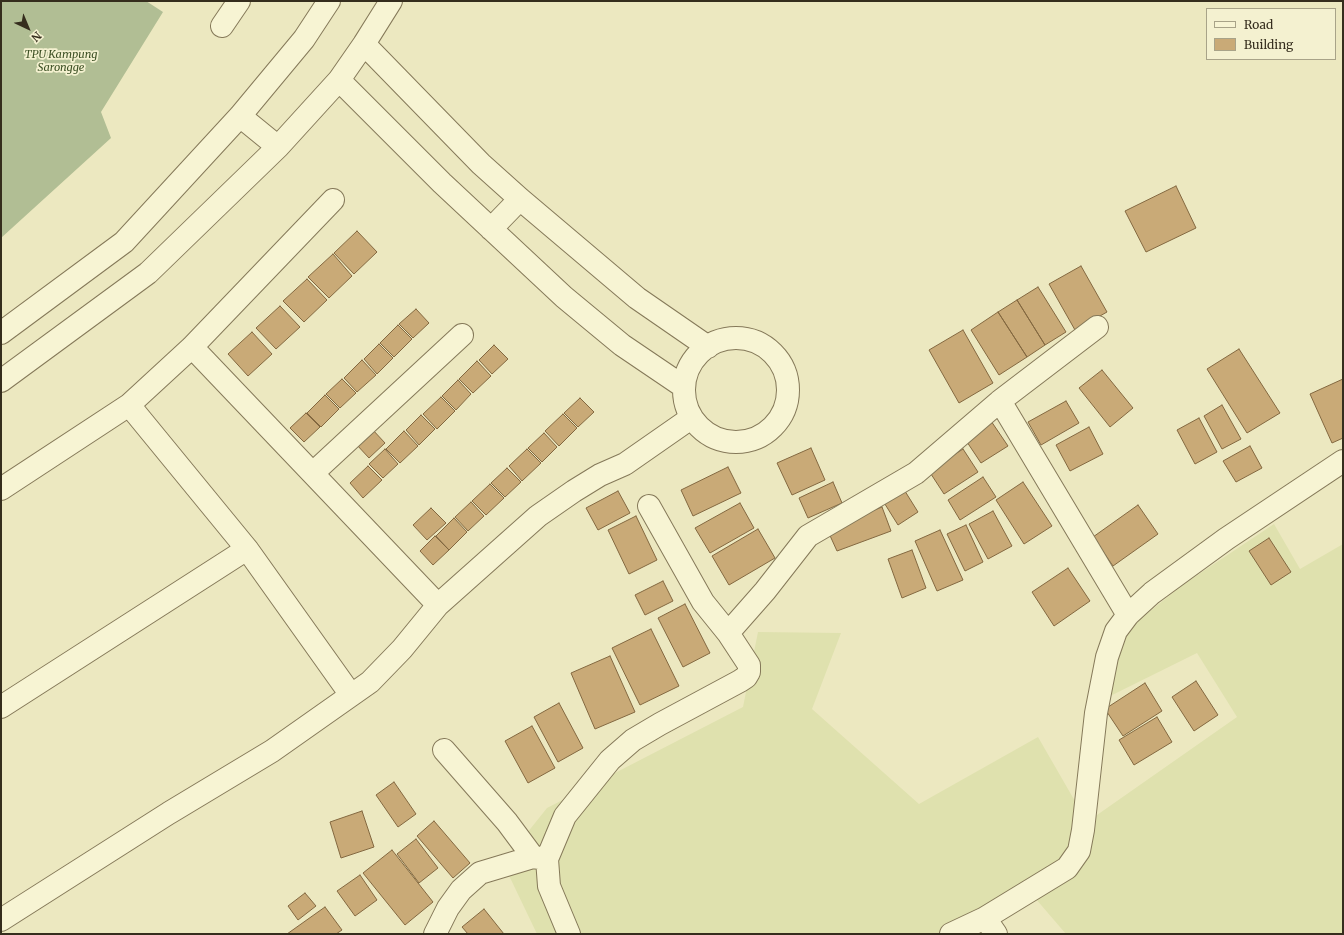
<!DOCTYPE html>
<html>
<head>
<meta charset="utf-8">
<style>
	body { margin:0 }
	#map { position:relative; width:1344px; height:935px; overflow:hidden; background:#ece8c0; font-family:Merriweather,serif }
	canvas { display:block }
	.frame { position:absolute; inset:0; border:2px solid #352d1d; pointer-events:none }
	.legend { position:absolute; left:1206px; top:8px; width:130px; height:52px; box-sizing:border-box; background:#f4f1d0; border:1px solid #a8a388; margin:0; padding:5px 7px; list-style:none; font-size:12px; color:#352d1d }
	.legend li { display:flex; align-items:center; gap:8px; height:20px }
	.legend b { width:20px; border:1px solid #a8a388 }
	.north { position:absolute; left:8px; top:8px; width:40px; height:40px; -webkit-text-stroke:3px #f4f1d0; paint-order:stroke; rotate:136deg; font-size:11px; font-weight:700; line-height:16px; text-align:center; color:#352d1d }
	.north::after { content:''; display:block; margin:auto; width:14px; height:18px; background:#352d1d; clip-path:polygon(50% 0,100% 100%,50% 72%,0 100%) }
</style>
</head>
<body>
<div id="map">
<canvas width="1344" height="935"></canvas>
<div class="frame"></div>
<ul class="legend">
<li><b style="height:5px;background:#f7f4d3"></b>Road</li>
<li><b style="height:11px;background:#c9aa77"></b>Building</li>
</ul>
<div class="north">N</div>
</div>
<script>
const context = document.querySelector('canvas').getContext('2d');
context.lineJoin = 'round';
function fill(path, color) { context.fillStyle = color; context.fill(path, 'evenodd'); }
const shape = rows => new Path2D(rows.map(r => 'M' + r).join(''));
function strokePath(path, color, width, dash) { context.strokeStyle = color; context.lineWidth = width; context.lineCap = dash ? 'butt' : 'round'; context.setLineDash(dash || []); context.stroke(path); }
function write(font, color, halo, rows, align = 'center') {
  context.font = font + ' Merriweather,serif'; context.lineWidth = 3.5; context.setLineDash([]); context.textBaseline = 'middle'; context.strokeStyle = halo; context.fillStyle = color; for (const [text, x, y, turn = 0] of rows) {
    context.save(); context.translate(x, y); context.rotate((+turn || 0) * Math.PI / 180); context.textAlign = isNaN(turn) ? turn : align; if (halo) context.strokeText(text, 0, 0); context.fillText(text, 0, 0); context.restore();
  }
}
const farmland = shape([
	[1274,524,1300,569,1343,544,1343,934,1066,934,1029,891,971,934,537,934,503,863,547,808,743,707,758,632,841,633,812,709,919,804,1038,737,1087,822,1237,717,1197,653,1090,706,1100,651,1184,584]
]);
const cemetery = shape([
	[1,1,146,1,163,12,101,112,111,138,1,238]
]);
const building = shape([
	[1176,186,1196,228,1146,252,1125,211,1176,186],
	[357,231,377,252,354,274,334,253,357,231],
	[333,254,352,276,329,298,308,277,333,254],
	[1081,266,1107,312,1075,330,1049,284,1081,266],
	[307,279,327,300,304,322,283,301,307,279],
	[1038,287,1066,332,1045,345,1017,300,1038,287],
	[1017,300,1045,345,1027,357,998,312,1017,300],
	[280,306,300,327,276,349,256,328,280,306],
	[416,309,429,323,413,338,399,324,416,309],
	[998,312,1027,357,999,375,971,330,998,312],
	[398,325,412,339,394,357,380,343,398,325],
	[963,330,993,383,959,403,929,350,963,330],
	[252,332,272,354,248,376,228,354,252,332],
	[379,344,393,358,377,374,364,359,379,344],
	[494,345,508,359,492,374,479,360,494,345],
	[1239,349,1280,413,1247,433,1207,369,1239,349],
	[362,360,376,375,357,392,344,378,362,360],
	[477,361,491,376,473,393,459,379,477,361],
	[1102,370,1133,408,1110,427,1079,388,1102,370],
	[342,379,356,393,340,408,326,394,342,379],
	[1343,379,1343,438,1332,443,1310,394,1343,379],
	[458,380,471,394,456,410,442,396,458,380],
	[325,395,339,409,321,427,307,413,325,395],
	[441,397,455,411,437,429,423,414,441,397],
	[580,398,594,412,578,427,564,413,580,398],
	[1066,401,1079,423,1041,445,1028,422,1066,401],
	[1222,405,1241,439,1222,449,1204,416,1222,405],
	[306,413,320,427,304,442,290,428,306,413],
	[563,414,577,428,559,446,545,431,563,414],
	[421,415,435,429,419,445,406,430,421,415],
	[989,418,1008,446,981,463,963,436,989,418],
	[1199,418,1217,452,1195,464,1177,430,1199,418],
	[1089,427,1103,454,1070,471,1056,445,1089,427],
	[372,429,385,443,369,458,356,444,372,429],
	[404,431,418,446,400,463,386,449,404,431],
	[544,433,557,447,542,462,528,448,544,433],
	[1250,446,1262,468,1236,482,1223,461,1250,446],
	[811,448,825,480,792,495,777,463,811,448],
	[385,449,398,464,383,478,369,464,385,449],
	[527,449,541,463,522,481,509,466,527,449],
	[963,449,978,472,944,494,929,471,963,449],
	[368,466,382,480,363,498,350,483,368,466],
	[728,467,741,493,693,516,681,490,728,467],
	[507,468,521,482,505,497,491,483,507,468],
	[983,477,996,497,960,520,948,500,983,477],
	[833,482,842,503,808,518,799,498,833,482],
	[1023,482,1052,526,1024,544,996,500,1023,482],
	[490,484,504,498,486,515,472,501,490,484],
	[903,488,918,512,898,525,883,501,903,488],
	[618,491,630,513,598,530,586,508,618,491],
	[471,502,484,516,468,531,455,517,471,502],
	[740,503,754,528,710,553,695,528,740,503],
	[1138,505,1158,534,1113,566,1093,537,1138,505],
	[882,507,891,531,837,551,827,529,882,507],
	[431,508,446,523,427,540,413,525,431,508],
	[993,511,1012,546,988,559,969,524,993,511],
	[636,516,657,560,629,574,608,530,636,516],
	[454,518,467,532,449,550,436,536,454,518],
	[966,525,983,562,965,571,947,534,966,525],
	[758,529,775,558,729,585,712,556,758,529],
	[940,530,963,580,937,591,915,541,940,530],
	[435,536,449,550,433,565,420,551,435,536],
	[1269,538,1291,572,1271,585,1249,551,1269,538],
	[912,550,926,588,902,598,888,559,912,550],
	[1068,568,1090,601,1054,626,1032,592,1068,568],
	[663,581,673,601,645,615,635,595,663,581],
	[685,604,710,653,683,667,658,618,685,604],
	[651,629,679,686,640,705,612,648,651,629],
	[610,656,635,712,595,729,571,673,610,656],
	[1196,681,1218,715,1194,731,1172,697,1196,681],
	[1145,683,1162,711,1123,736,1105,709,1145,683],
	[559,703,583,748,558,762,534,717,559,703],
	[1157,717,1172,742,1134,765,1119,740,1157,717],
	[532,726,555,768,528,783,505,741,532,726],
	[394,782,416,814,398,827,376,795,394,782],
	[362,811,374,847,341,858,330,822,362,811],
	[434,821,470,863,453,878,417,836,434,821],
	[416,839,438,868,419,883,397,854,416,839],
	[392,850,433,902,405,925,363,873,392,850],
	[360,875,377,900,355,916,337,891,360,875],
	[305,893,316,906,298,920,288,906,305,893],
	[325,907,342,930,336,934,287,934,325,907],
	[484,909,504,934,468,934,462,927,484,909]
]);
const minor = shape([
	[222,26,239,1],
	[364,44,481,164,520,199,637,298,708,347],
	[339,80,442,183,564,297,622,345,684,387],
	[240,116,278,147],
	[491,229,520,199],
	[1,333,124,242,240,116,304,39,329,1],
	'684 390a52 52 0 1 1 104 0a52 52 0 1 1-104 0Z',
	[192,347,438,605],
	[1,381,148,273,278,147,339,80,364,44,391,1],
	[1000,401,1128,615],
	[129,405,247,549,351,695],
	[313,473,462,335],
	[1,489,129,405,192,347,333,200],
	[728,633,765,591,808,536,916,473,1000,401,1097,327],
	[1,707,247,549],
	[444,750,507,822,533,857],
	[985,918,996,934],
	[1,920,169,813,272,751,370,682,402,649,438,605,538,516,574,491,600,475,625,464,691,418],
	[435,934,448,908,461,890,480,873,533,857,547,859],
	[569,934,549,886,547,859,565,816,610,760,633,740,660,724,740,681,746,677,749,672,749,665,728,633,703,602,649,506],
	[951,934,985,918,1067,868,1079,851,1083,830,1096,713,1107,657,1116,631,1128,615,1152,593,1226,539,1343,461]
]);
const parkNames = [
	["TPU Kampung",61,55],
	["Sarongge",61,68]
];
fill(farmland, '#dfe1ae');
fill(cemetery, '#b1be94');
fill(building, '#c9aa77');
strokePath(building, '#836840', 1);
strokePath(minor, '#857959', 24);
strokePath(minor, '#f7f4d3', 22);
write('italic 11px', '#3c5024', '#f4f1d0', parkNames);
</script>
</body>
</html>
